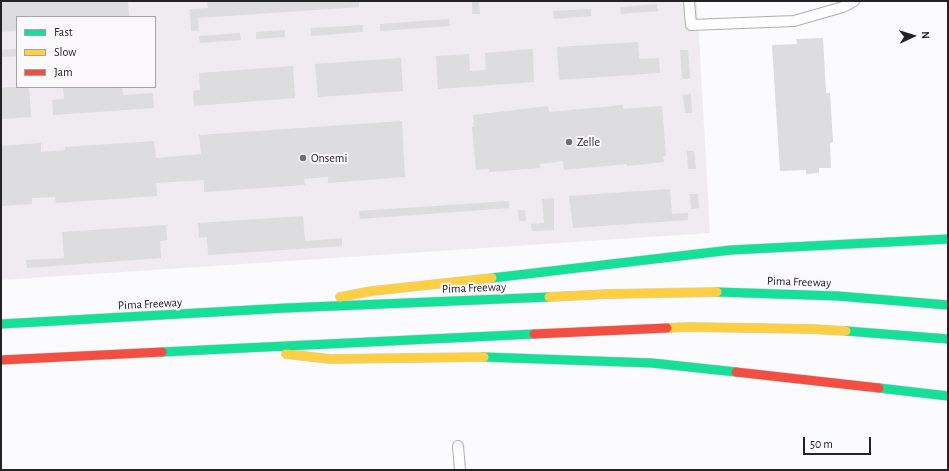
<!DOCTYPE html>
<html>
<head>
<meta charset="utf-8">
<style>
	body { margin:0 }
	#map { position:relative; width:949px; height:471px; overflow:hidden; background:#fbfafc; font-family:"Alegreya Sans",sans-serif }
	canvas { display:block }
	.frame { position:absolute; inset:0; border:2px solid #232224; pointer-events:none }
	.legend { position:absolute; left:16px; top:16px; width:140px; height:72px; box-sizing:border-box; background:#fcf9fd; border:1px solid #a5a3a6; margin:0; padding:5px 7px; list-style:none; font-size:12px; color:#232224 }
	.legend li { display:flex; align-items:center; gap:8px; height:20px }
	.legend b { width:20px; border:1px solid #a5a3a6 }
	.north { position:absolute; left:893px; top:16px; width:40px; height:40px; -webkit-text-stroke:3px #fcf9fd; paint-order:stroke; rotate:86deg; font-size:11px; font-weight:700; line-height:16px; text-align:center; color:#232224 }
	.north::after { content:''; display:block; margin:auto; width:14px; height:18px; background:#232224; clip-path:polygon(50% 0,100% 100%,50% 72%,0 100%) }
	.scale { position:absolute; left:803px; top:437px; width:68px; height:18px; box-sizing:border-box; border:2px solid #232224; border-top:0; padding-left:5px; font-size:12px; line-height:14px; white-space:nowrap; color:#232224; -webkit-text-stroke:3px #fcf9fd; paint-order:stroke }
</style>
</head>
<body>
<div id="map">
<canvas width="949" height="471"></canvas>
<div class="frame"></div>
<ul class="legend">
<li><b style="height:5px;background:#16e098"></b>Fast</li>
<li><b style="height:5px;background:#ffcf43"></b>Slow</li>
<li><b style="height:5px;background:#f24e42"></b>Jam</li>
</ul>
<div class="north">N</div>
<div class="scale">50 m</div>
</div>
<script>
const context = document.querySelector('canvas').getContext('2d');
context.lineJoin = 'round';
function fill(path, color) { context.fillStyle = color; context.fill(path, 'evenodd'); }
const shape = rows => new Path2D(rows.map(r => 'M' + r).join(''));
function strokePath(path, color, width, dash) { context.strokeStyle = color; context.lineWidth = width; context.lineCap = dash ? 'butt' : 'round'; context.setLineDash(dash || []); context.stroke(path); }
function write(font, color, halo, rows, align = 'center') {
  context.font = font + ' "Alegreya Sans",sans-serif'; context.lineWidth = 4; context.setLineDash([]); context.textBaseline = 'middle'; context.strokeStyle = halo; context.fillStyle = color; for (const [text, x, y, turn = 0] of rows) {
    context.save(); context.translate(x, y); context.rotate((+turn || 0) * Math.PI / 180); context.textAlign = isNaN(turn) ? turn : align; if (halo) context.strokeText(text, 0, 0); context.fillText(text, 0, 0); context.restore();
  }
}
const built = shape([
	[1,1,697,1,710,233,1,280],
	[17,17,155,17,155,87,17,87]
]);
const building = shape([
	[1,1,128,1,129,17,17,17,17,31,1,32],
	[207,1,359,1,359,7,198,18,199,31,191,31,190,9,208,8],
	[472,1,479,1,480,14,472,14],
	[657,4,658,11,621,14,620,7],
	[591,9,591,16,554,19,553,11],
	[449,19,450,26,380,31,380,24],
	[363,25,363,32,311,36,311,28],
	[285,30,285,37,256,39,256,32],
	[240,33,241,40,200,43,199,36],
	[823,38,826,93,830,93,833,142,830,143,831,168,819,168,819,173,806,174,806,170,780,171,772,45,797,44,796,39],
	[638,42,639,59,659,58,660,73,559,80,557,47],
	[17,49,17,56,1,57,1,50],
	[533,49,534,82,438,89,436,56,469,54,470,71,486,70,485,53],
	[680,50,688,50,690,79,682,79],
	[401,58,403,91,318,97,315,64],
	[293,66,295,98,194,106,193,91,200,90,199,73],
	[11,87,29,87,31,117,1,119,1,88],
	[63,87,122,87,123,95,153,93,154,108,53,115,52,100,64,99],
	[691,94,692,113,685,113,683,95],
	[623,105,623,109,662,106,666,156,663,156,664,162,627,166,627,164,564,170,563,161,540,164,540,168,489,172,489,169,476,170,472,127,474,127,473,115,548,106,549,112],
	[402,121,405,177,328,183,328,177,304,179,305,185,204,192,204,180,156,183,157,196,56,203,55,197,32,198,32,204,1,206,1,146,41,143,41,152,65,150,65,147,154,141,156,158,201,154,199,135],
	[687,151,694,151,696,169,688,169],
	[670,189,672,214,688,213,688,220,573,228,569,196],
	[690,194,698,194,699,208,691,209],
	[554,198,554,230,532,231,531,224,544,223,542,199],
	[509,201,509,208,360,219,359,211],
	[518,210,525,210,526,221,519,221],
	[303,216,305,241,342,238,342,246,208,255,207,237,199,238,198,223],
	[166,225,167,240,160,241,161,258,27,268,26,260,64,258,62,232]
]);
const street = shape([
	[689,1,691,25,794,21,843,7,854,1],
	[458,446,460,470]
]);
const fast = shape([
	[492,278,731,250,948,239],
	[717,292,838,296,948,305],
	[1,324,286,308,549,297],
	[846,331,948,339],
	[162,352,534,334],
	[484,357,652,363,736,372],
	[879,388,948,396]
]);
const slow = shape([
	[340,297,372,291,492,278],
	[549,297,608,294,717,292],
	[667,328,689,327,813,329,846,331],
	[286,354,330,359,484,357]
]);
const jam = shape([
	[534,334,667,328],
	[1,360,162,352],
	[736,372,879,388]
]);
const markers = [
	[569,142,4,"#6f6e70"],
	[303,158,4,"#6f6e70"]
];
const poiNames = [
	["Zelle",577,142],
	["Onsemi",311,158]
];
const streetNames = [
	["Pima Freeway",799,282,2],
	["Pima Freeway",474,288,-2],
	["Pima Freeway",150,304,-3]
];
fill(built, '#efebf1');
fill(building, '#dddcde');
strokePath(street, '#afaeb0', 12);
strokePath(fast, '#d6d6d7', 10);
strokePath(slow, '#d6d6d7', 10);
strokePath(jam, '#d6d6d7', 10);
strokePath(street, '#fefeff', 10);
strokePath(fast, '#16e098', 9);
strokePath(slow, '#ffcf43', 9);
strokePath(jam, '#f24e42', 9);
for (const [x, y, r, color] of markers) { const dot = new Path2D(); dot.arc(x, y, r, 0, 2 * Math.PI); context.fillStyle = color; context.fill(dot); strokePath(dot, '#fcf9fd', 1.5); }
write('12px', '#232224', '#fcf9fd', poiNames, 'left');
write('12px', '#232224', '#fcf9fd', streetNames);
</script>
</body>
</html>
